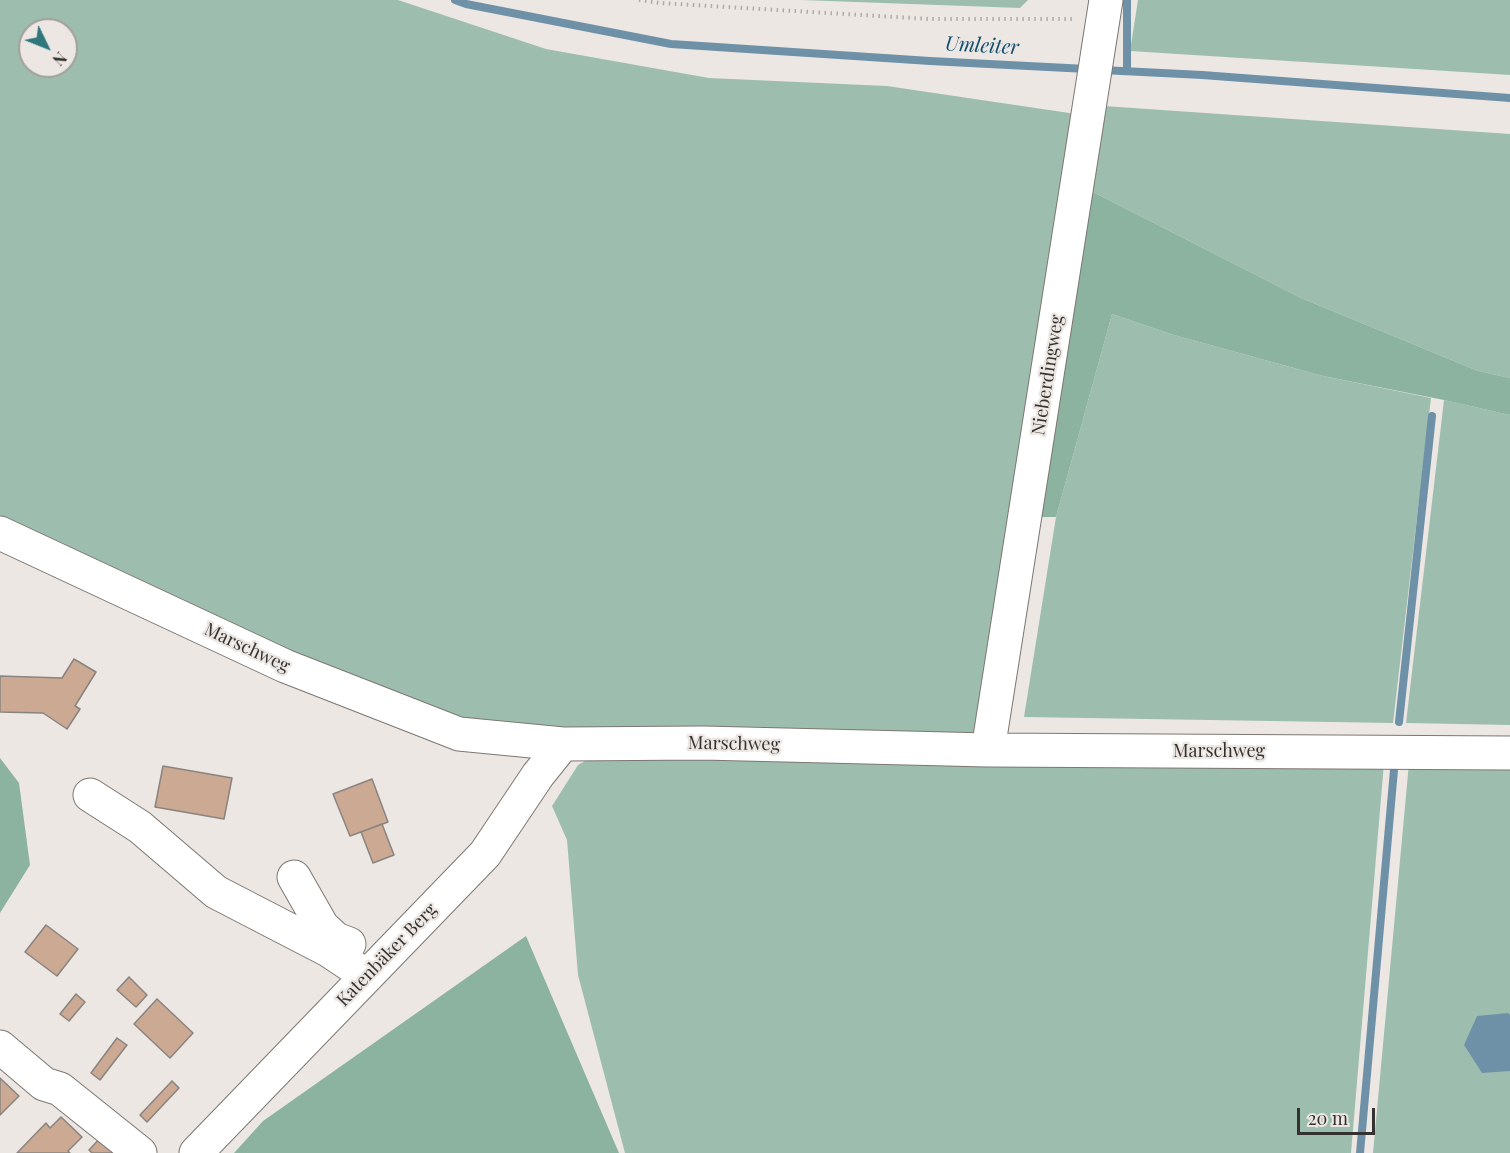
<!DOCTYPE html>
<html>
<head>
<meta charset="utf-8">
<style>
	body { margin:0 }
	#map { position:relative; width:1510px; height:1153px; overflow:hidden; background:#ede7e3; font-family:"Playfair Display",serif }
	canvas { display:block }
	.north { position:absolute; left:18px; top:18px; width:60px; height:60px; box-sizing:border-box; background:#ede7e3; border:2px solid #a39f9b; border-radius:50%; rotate:133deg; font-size:16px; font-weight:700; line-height:24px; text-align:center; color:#343230 }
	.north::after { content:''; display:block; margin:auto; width:21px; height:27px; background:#2e777d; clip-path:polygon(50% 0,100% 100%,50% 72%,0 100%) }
	.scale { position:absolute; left:1297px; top:1108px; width:78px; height:27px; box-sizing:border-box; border:3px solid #343230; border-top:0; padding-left:8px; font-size:18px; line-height:21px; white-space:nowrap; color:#343230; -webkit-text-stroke:4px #ede7e3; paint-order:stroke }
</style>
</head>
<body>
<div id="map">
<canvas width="1510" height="1153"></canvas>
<div class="north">N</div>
<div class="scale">20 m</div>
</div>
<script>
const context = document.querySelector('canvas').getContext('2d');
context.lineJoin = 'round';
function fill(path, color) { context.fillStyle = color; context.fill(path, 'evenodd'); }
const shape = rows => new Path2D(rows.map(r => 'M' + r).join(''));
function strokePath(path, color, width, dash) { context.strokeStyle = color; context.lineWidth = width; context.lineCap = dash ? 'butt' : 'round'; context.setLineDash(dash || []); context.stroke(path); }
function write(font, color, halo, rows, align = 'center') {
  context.font = font + ' "Playfair Display",serif'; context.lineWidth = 4.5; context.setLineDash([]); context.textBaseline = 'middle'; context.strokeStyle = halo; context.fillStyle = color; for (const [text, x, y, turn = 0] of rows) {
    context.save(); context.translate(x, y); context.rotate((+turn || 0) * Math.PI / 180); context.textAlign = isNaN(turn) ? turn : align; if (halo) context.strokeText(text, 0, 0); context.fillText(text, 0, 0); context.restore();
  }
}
const green = shape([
	[0,0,398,0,546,49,709,78,887,86,1076,114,974,737,461,727,369,688,0,516],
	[30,30,66,30,66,66,30,66],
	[801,0,1028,0,1020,8],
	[1138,0,1510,0,1510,75,1130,51],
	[1104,106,1510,134,1510,378,1478,371,1301,298,1091,191],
	[1112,314,1174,335,1323,376,1431,398,1393,723,1024,717,1056,517],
	[1444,400,1510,415,1510,725,1406,723],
	[595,755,1384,763,1351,1153,625,1153,578,975,567,840,552,806,578,765],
	[1409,763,1510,764,1510,1153,1373,1153]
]);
const forest = shape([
	[1091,191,1301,298,1478,371,1510,378,1510,415,1444,400,1323,376,1174,335,1112,314,1056,517,1037,517],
	[0,758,19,783,30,865,0,913],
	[526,936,619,1153,234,1153,263,1121]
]);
const water = shape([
	[1508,1013,1510,1015,1510,1071,1482,1073,1464,1045,1477,1016]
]);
const stream = shape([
	[455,0,466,4,671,44,930,61,1087,69],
	[1102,70,1202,75,1510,98],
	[1127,71,1127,0],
	[1399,722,1432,416],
	[1360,1153,1394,770]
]);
const building = shape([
	[74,659,96,672,75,706,80,709,67,729,43,713,0,712,0,676,62,678,74,659],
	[163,766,232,778,224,819,155,807,163,766],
	[372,779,388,822,350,836,333,794,372,779],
	[382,824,394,855,373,863,361,832,382,824],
	[46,925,78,949,57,976,25,952,46,925],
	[129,977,147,995,136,1007,117,990,129,977],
	[76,994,85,1002,69,1021,60,1014,76,994],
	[157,999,193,1033,170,1058,134,1024,157,999],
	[117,1038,127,1045,100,1080,91,1073,117,1038],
	[0,1078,19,1096,0,1115,0,1078],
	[172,1081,179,1088,147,1122,140,1115,172,1081],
	[61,1117,82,1137,68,1151,70,1153,17,1153,46,1123,50,1128,61,1117],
	[104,1134,124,1153,92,1153,89,1150,104,1134]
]);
const path = shape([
	[639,0,660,3,929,19,1073,19]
]);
const minor = shape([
	[0,533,285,666,459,734,563,744,703,743,988,750,1510,753],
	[988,750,1106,0],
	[90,795,140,827,216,892,328,950,367,976],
	[294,877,322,926,336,939,349,944],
	[0,1047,44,1084,60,1089,140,1153],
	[196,1153,485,854,538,775,563,744]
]);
const streetNames = [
	["Nieberdingweg",1048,375,-81],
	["Marschweg",247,648,25],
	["Marschweg",734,744,1],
	["Marschweg",1219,751],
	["Katenbäker Berg",387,955,-46]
];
const waterNames = [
	["Umleiter",982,46,3]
];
fill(green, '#9dbeae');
fill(forest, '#8bb3a0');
fill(water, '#6f91a8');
strokePath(stream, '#6f91a8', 8);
fill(building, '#cba992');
strokePath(building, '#898480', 1.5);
strokePath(minor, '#7c7773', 35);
strokePath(path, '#afaba7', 4, [1.5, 4.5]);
strokePath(minor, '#fff', 33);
write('18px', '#343230', '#ede7e3', streetNames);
write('italic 20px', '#104e6f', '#ede7e3', waterNames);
</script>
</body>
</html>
